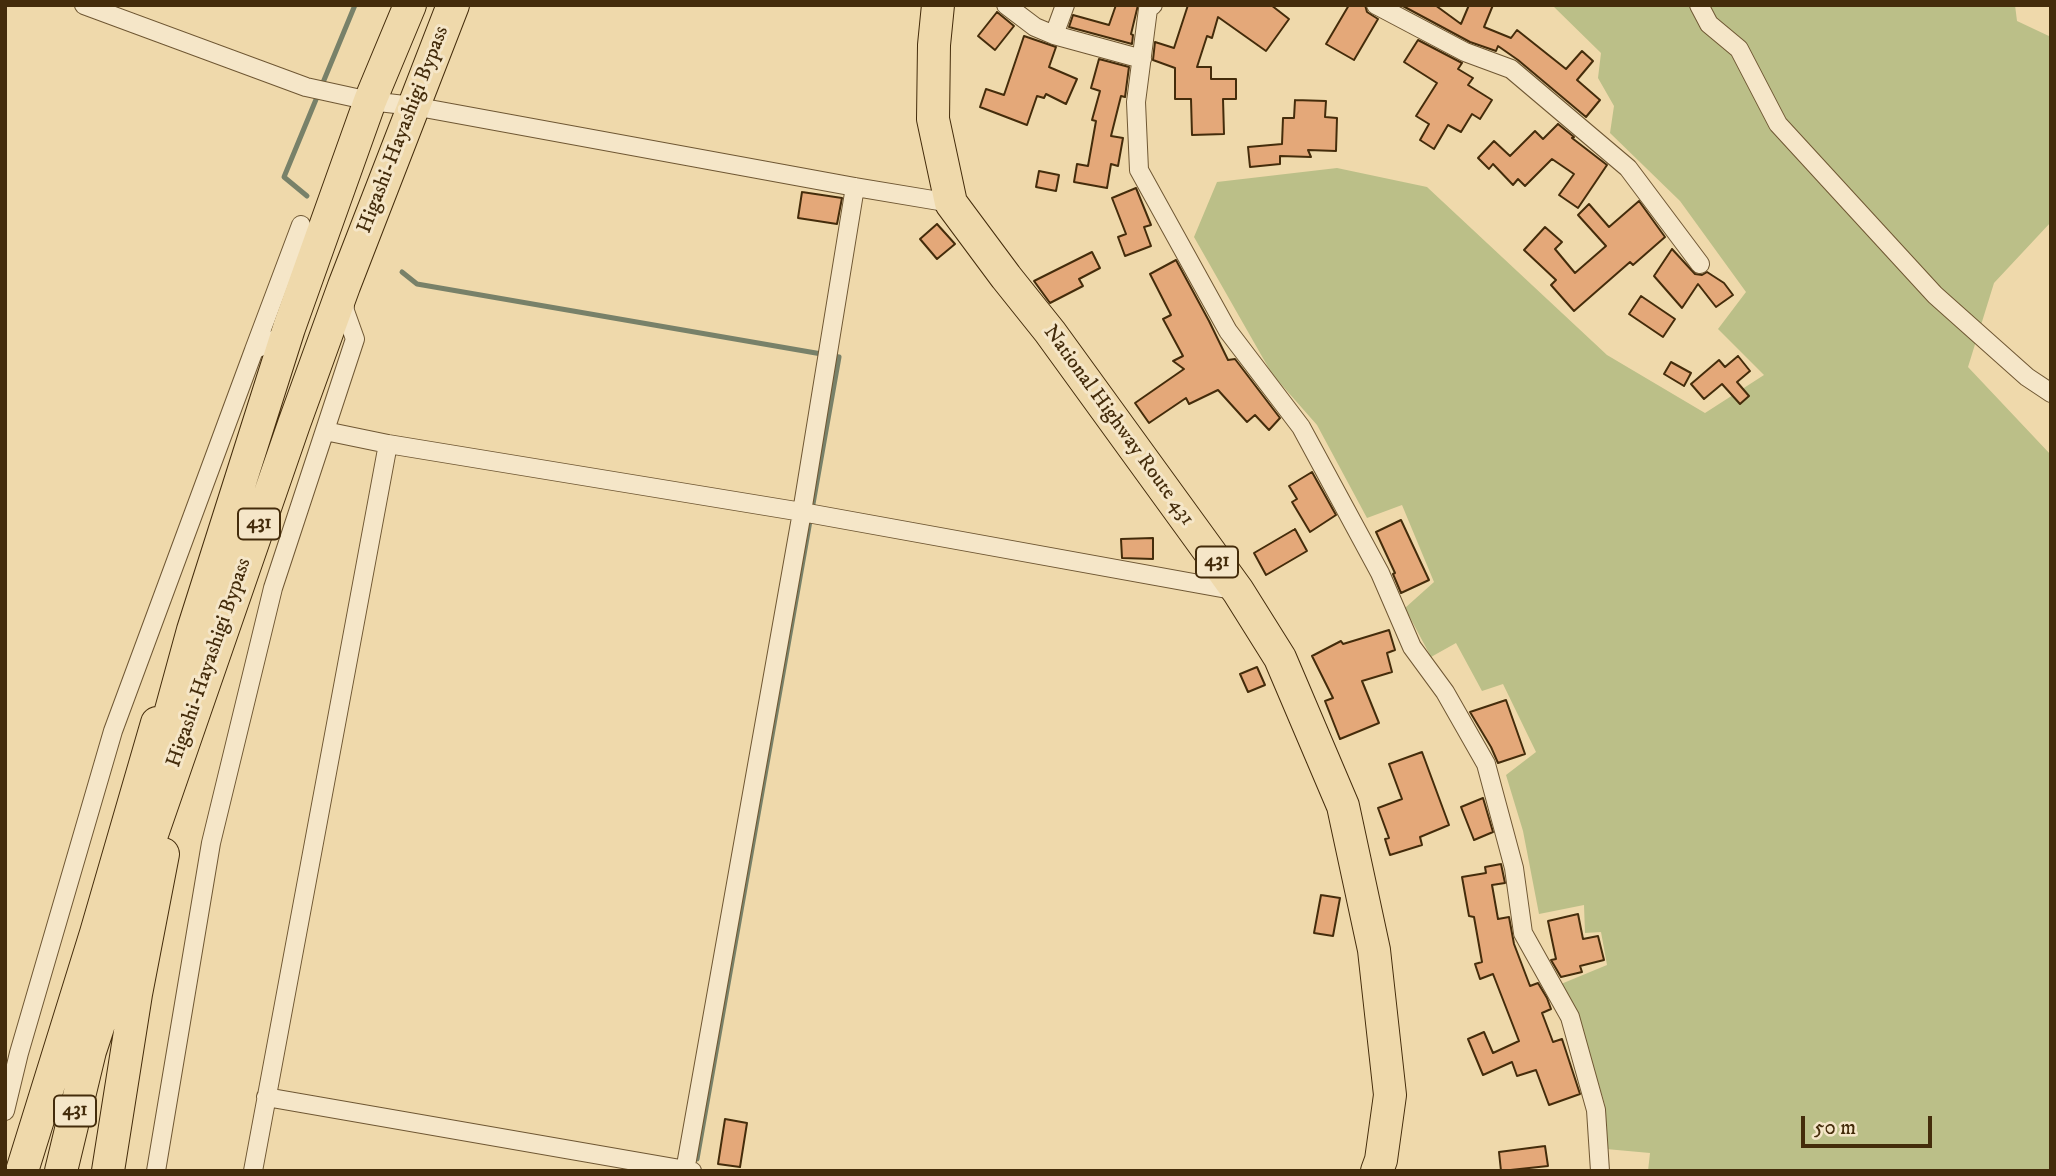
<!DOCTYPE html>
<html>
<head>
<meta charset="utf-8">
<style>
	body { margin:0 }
	#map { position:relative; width:2056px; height:1176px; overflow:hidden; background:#efd9ab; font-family:"IM FELL DW Pica",serif }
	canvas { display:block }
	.frame { position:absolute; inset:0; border:7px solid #442c0b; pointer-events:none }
	.scale { position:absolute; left:1801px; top:1116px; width:131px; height:32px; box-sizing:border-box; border:4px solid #442c0b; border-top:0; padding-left:9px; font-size:21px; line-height:24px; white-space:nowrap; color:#442c0b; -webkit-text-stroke:5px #f5e6c8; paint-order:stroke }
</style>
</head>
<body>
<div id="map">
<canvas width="2056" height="1176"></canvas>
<div class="frame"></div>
<div class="scale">50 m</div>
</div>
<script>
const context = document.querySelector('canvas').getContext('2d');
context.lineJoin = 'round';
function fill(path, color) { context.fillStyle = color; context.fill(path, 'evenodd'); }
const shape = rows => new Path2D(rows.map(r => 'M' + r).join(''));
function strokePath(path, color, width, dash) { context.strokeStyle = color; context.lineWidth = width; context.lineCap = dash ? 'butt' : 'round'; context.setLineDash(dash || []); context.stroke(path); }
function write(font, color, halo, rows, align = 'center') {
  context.font = font + ' "IM FELL DW Pica",serif'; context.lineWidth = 6; context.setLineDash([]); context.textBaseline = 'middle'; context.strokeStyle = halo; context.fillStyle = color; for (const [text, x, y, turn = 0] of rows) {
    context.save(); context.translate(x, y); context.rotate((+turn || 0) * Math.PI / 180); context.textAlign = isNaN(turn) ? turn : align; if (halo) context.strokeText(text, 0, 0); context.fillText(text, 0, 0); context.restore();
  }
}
const green = shape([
	[1552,5,2015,5,2017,21,2051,37,2051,222,1994,283,1968,367,2051,455,2051,1171,1648,1171,1650,1153,1606,1149,1605,1105,1578,1015,1561,984,1607,965,1601,932,1585,933,1584,905,1539,914,1523,831,1506,775,1536,752,1503,684,1482,691,1456,643,1431,657,1405,608,1434,582,1402,505,1367,518,1317,425,1272,374,1194,237,1217,182,1337,168,1427,187,1607,355,1705,413,1764,375,1718,329,1746,292,1680,201,1610,133,1614,106,1598,78,1601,53]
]);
const stream = shape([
	[307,196,284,177,355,5],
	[402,272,417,284,839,357,697,1159]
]);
const building = shape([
	[1116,5,1138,5,1131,34,1133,35,1132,44,1069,27,1073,15,1109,25,1116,5],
	[1188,5,1271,5,1289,19,1266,51,1218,17,1212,38,1207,36,1197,67,1211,67,1211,79,1236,79,1236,99,1223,99,1224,134,1192,135,1191,99,1175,99,1175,68,1153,60,1155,42,1174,48,1188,5],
	[1349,5,1365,5,1367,12,1378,19,1354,60,1326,44,1349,5],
	[1401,5,1435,5,1461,24,1469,5,1493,5,1484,27,1511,38,1517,30,1566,69,1582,51,1593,61,1577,80,1600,100,1586,117,1518,60,1498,46,1496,51,1470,42,1401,5],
	[997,12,1014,26,995,50,978,36,997,12],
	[1024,36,1056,47,1049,67,1077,79,1066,104,1046,94,1044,98,1037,96,1027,125,980,107,986,89,1004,95,1024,36],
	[1418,40,1462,63,1458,69,1473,78,1468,85,1492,100,1480,119,1472,114,1461,132,1448,125,1434,149,1420,140,1429,124,1416,116,1437,83,1404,62,1418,40],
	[1099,59,1129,67,1125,97,1121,96,1111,136,1123,138,1118,166,1111,164,1107,188,1074,182,1077,164,1088,166,1096,121,1092,120,1100,91,1091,88,1099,59],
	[1295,100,1326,101,1325,117,1337,118,1336,151,1308,150,1311,157,1280,156,1280,164,1250,167,1248,147,1282,144,1283,118,1294,118,1295,100],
	[1558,124,1574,137,1572,138,1607,165,1578,208,1559,195,1574,174,1552,159,1525,186,1518,179,1513,185,1493,164,1489,169,1478,158,1494,141,1510,156,1535,131,1543,139,1558,124],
	[1039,171,1059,175,1056,191,1036,187,1039,171],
	[1136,188,1151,225,1144,227,1151,246,1125,256,1118,237,1126,234,1112,198,1136,188],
	[802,192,842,198,837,224,798,218,802,192],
	[1639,201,1665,237,1633,265,1630,262,1574,311,1551,285,1556,280,1524,250,1545,227,1562,242,1555,249,1575,273,1606,246,1578,215,1589,204,1609,227,1639,201],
	[937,224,955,244,937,259,920,239,937,224],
	[1672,249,1695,274,1702,275,1707,272,1724,283,1733,295,1716,307,1698,284,1682,308,1654,276,1672,249],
	[1092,252,1100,268,1079,279,1083,286,1050,303,1034,281,1092,252],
	[1176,260,1209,321,1228,360,1235,359,1280,418,1269,430,1255,415,1247,422,1218,390,1189,404,1186,398,1149,423,1135,403,1184,369,1173,361,1183,356,1163,319,1171,315,1150,274,1176,260],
	[1641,296,1675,319,1663,337,1629,314,1641,296],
	[1738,356,1750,371,1737,382,1749,396,1740,404,1722,384,1704,399,1691,384,1719,360,1725,367,1738,356],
	[1671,362,1691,373,1684,386,1664,374,1671,362],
	[1312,472,1336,515,1310,532,1292,502,1297,499,1289,486,1312,472],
	[1401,520,1429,580,1401,593,1393,574,1395,573,1376,532,1401,520],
	[1295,529,1307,551,1266,575,1254,553,1295,529],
	[1153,538,1153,559,1122,558,1121,539,1153,538],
	[1389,630,1395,650,1387,653,1392,672,1362,681,1379,723,1340,739,1325,701,1333,698,1312,656,1341,641,1343,644,1389,630],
	[1257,667,1265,685,1248,692,1240,674,1257,667],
	[1506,700,1525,754,1498,763,1491,747,1470,712,1506,700],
	[1422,752,1449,825,1420,837,1422,845,1390,855,1385,839,1389,838,1378,808,1402,799,1389,764,1422,752],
	[1483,798,1493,832,1474,840,1461,807,1483,798],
	[1501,864,1505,883,1492,885,1498,919,1509,917,1514,944,1530,986,1538,983,1547,998,1551,1009,1542,1013,1553,1042,1562,1039,1580,1094,1549,1105,1536,1070,1517,1076,1512,1062,1483,1075,1468,1039,1484,1032,1493,1053,1519,1041,1493,974,1480,979,1475,964,1482,962,1474,917,1469,916,1462,877,1486,873,1485,867,1501,864],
	[1321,895,1340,898,1333,936,1314,933,1321,895],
	[1578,914,1583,939,1598,936,1604,960,1580,966,1582,972,1561,977,1551,960,1556,959,1548,921,1578,914],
	[725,1119,747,1123,740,1167,718,1164,725,1119],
	[1545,1146,1548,1166,1501,1171,1499,1152,1545,1146]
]);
const street = shape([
	[84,5,306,87,370,101,413,106,855,187,951,203],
	[1006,5,1035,27,1054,35],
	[1065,5,1054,35,1142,59],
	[1153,5,1148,9,1136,102,1139,170,1228,331,1301,427,1380,573,1412,647,1445,692,1486,764,1514,868,1523,933,1570,1017,1596,1110,1600,1171],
	[1376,5,1465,52,1511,69,1628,168,1700,264],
	[1699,5,1709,24,1739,49,1778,124,1935,295,2027,377,2051,393],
	[254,350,301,225],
	[325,431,388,444,802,512,1238,591],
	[266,1097,692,1171],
	[5,1111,19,1053,113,731,254,350,276,339,287,330],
	[156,1171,211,843,273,588,355,339,345,311,344,296],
	[253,1171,388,444],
	[685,1171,802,512,855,187]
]);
const highway = shape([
	[938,5,934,45,933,119,951,203,1006,277,1050,332,1238,591,1280,658,1343,806,1374,950,1390,1095,1381,1160,1377,1171],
	[161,747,193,630,289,328,370,101,410,5],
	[22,1171,96,933,157,723],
	[61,1171,90,1051,99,1024,132,892,294,424,344,286,453,5],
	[108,1171,136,994,163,854]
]);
const shields = [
	[259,524,42],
	[1217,562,42],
	[75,1111,42]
];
const shieldNames = [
	["431",259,524],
	["431",1217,562],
	["431",75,1111]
];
const streetNames = [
	["Higashi-Hayashigi Bypass",404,130,-69],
	["National Highway Route 431",1118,426,54],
	["Higashi-Hayashigi Bypass",210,663,-71]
];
fill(green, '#bbbf88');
strokePath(stream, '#788169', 5);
fill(building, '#e4a879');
strokePath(building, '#442c0b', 2);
strokePath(street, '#6f5733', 20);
strokePath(highway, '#442c0b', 34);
strokePath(street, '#f5e6c8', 18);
strokePath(highway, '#efd9ab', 32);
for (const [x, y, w] of shields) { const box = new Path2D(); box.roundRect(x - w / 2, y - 15.5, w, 31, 5); context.fillStyle = '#f5e6c8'; context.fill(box); strokePath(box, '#442c0b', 2); }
write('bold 19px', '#442c0b', null, shieldNames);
write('21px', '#442c0b', '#f5e6c8', streetNames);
</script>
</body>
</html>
